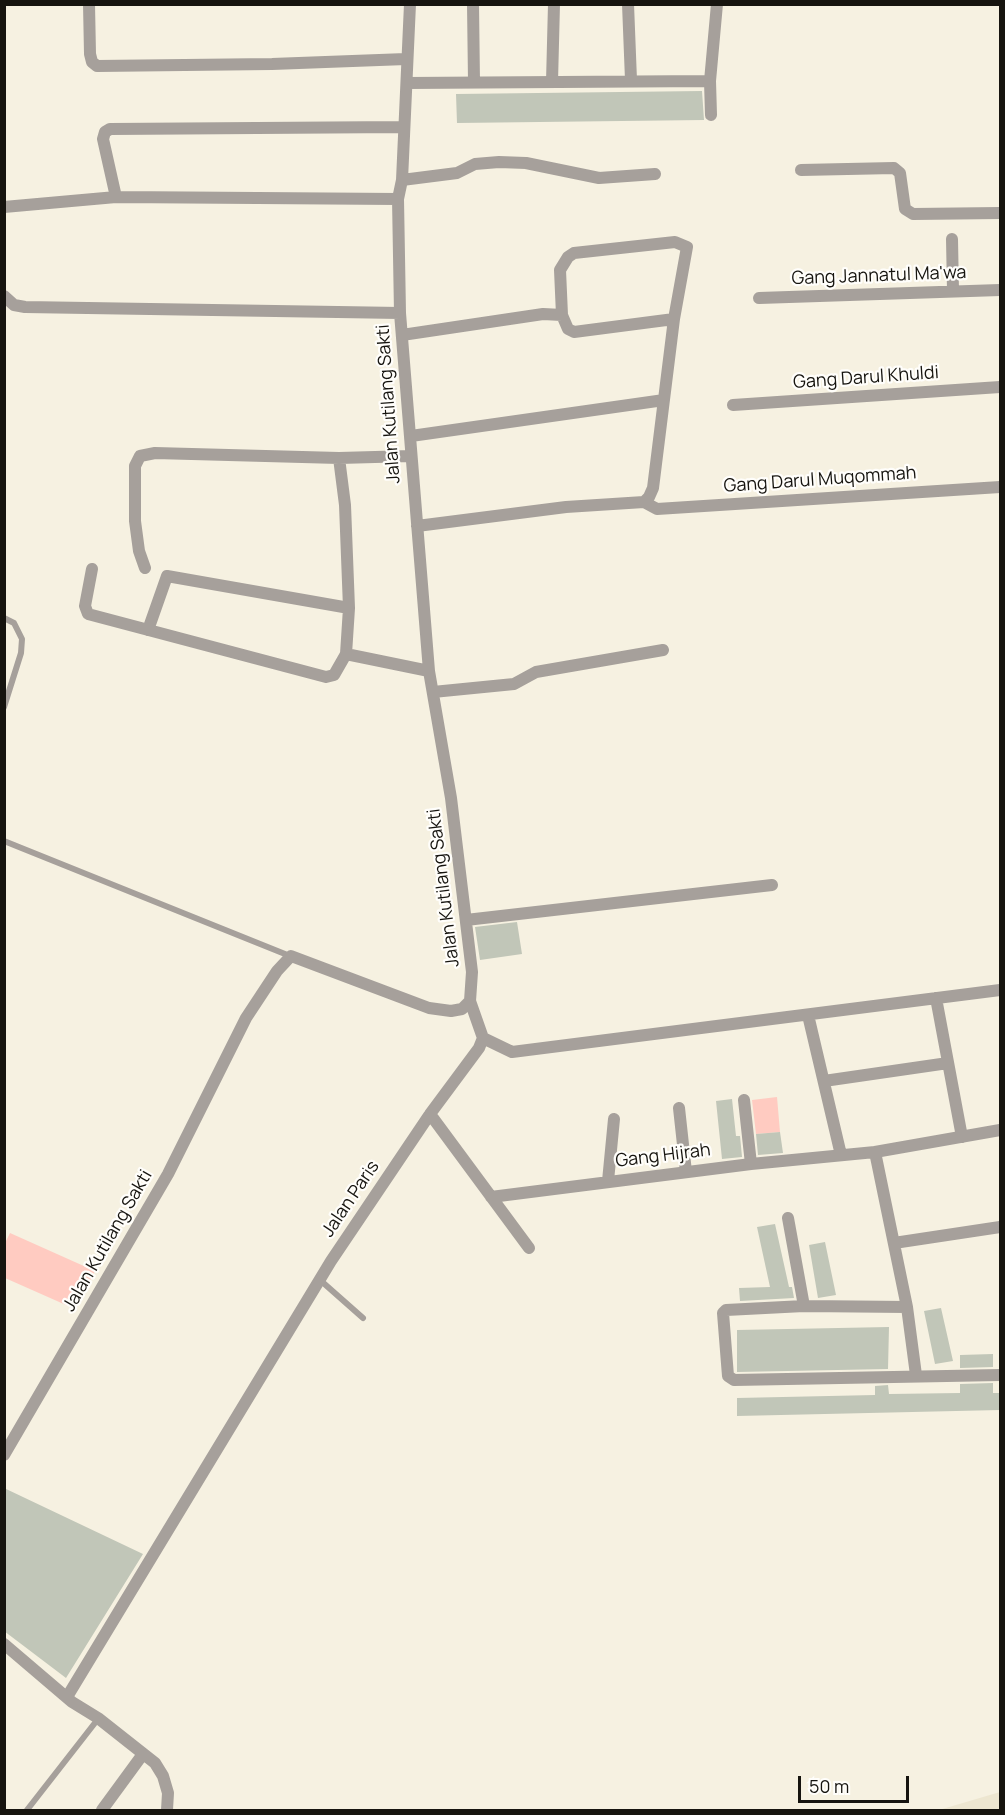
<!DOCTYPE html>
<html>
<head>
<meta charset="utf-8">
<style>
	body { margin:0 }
	#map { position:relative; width:1005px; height:1815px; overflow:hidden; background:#f6f1e1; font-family:Manrope,sans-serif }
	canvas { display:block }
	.frame { position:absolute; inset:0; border:6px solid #16140f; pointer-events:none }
	.scale { position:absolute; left:798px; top:1776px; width:111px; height:27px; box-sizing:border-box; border:3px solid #16140f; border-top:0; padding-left:8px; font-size:18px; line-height:21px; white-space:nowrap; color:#16140f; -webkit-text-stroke:4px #fffefb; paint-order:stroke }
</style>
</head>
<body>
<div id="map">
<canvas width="1005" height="1815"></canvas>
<div class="frame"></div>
<div class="scale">50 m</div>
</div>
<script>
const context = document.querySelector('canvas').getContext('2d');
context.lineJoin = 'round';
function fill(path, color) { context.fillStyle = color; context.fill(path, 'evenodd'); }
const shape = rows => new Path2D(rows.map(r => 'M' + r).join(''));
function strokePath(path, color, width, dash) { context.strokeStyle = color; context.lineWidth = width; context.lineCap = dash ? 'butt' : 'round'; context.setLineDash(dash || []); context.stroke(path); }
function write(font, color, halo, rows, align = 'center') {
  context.font = font + ' Manrope,sans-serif'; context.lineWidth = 4.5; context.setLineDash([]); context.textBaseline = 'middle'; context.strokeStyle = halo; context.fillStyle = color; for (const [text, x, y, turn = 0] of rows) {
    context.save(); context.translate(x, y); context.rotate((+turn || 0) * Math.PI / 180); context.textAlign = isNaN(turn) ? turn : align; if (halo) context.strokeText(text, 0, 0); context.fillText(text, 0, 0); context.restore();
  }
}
const built = shape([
	[1000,1792,1000,1810,939,1810]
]);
const green = shape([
	[777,1097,780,1132,756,1134,752,1100],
	[10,1233,95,1271,75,1309,5,1278,5,1243]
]);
const building = shape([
	[702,91,704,120,457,123,456,94],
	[517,922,522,954,480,960,475,927],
	[732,1099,736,1136,740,1136,742,1157,722,1159,716,1101],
	[780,1132,783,1153,758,1155,756,1134],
	[775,1224,789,1287,792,1287,794,1298,740,1301,739,1288,770,1287,757,1227],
	[825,1242,836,1295,818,1298,809,1245],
	[941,1308,953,1361,935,1364,924,1311],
	[889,1327,888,1369,737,1372,737,1330],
	[993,1354,993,1367,960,1368,960,1355],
	[993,1383,993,1393,1000,1393,1000,1410,737,1416,737,1398,875,1395,875,1386,888,1385,889,1394,960,1393,960,1384],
	[4,1488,143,1554,66,1678,4,1631]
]);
const service = shape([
	[4,618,14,623,22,639,21,653,4,707],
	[4,841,290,956],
	[320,1280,363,1318],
	[27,1810,98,1719]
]);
const minor = shape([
	[89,4,90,54,92,62,97,66,272,64,406,59],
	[473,4,474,82],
	[628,4,631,80],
	[552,82,554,4],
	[407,83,710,81],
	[711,115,710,81,717,4],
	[801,170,894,168,900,173,905,209,913,214,1000,213],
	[402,180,457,173,475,164,499,162,526,163,599,178,655,174],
	[116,197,103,139,105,132,110,129,403,127],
	[4,207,116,197,398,199],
	[952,239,953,291],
	[4,296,14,305,25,307,400,313],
	[759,298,1000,290],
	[402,335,543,314,562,315,568,329,574,332,674,319],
	[733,405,1000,387],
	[411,436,664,400],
	[339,458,345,505,349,608],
	[644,502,657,509,1000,487],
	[417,526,566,507,644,502,649,497,653,488,674,319,687,247,675,242,574,253,568,257,560,270,562,315],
	[145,568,139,551,135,521,135,466,140,456,155,453,339,458,411,456],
	[92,569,85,606,88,614,326,677,334,675,346,654,429,671],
	[148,630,167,576,349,608,346,654],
	[433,692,514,684,536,672,663,650],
	[466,920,772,885],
	[936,998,962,1137],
	[808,1015,841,1155],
	[483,1038,512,1052,1000,990],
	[824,1081,948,1063],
	[744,1100,751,1164],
	[679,1108,686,1172],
	[430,1114,529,1248],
	[875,1152,907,1307,916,1375],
	[608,1181,614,1119],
	[491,1197,751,1164,875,1152,1000,1130],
	[788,1218,804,1306],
	[894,1243,1000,1227],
	[907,1307,804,1306,726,1310,723,1313,728,1376,734,1380,1000,1375],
	[4,1455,168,1174,246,1018,277,971,291,956,429,1008,451,1011,462,1009,470,1001,472,972,451,798,429,671,400,313,398,199,402,180,410,4],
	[4,1644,72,1702,98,1718,155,1763,163,1776,168,1793,167,1810],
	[67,1697,331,1261,430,1114,479,1048,483,1038,470,1001],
	[102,1810,143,1754]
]);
const streetNames = [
	["Gang Jannatul Ma'wa",879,276,-2],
	["Gang Darul Khuldi",866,378,-4],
	["Jalan Kutilang Sakti",389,404,-94],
	["Gang Darul Muqommah",820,480,-4],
	["Jalan Kutilang Sakti",444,888,-97],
	["Gang Hijrah",663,1156,-7],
	["Jalan Paris",351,1199,-56],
	["Jalan Kutilang Sakti",108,1241,-60]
];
fill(built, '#ede6d0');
fill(green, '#ffcbc1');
fill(building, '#c1c6b8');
strokePath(service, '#a6a09b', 6);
strokePath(minor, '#a6a09b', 12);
write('18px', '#16140f', '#fffefb', streetNames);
</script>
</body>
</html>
